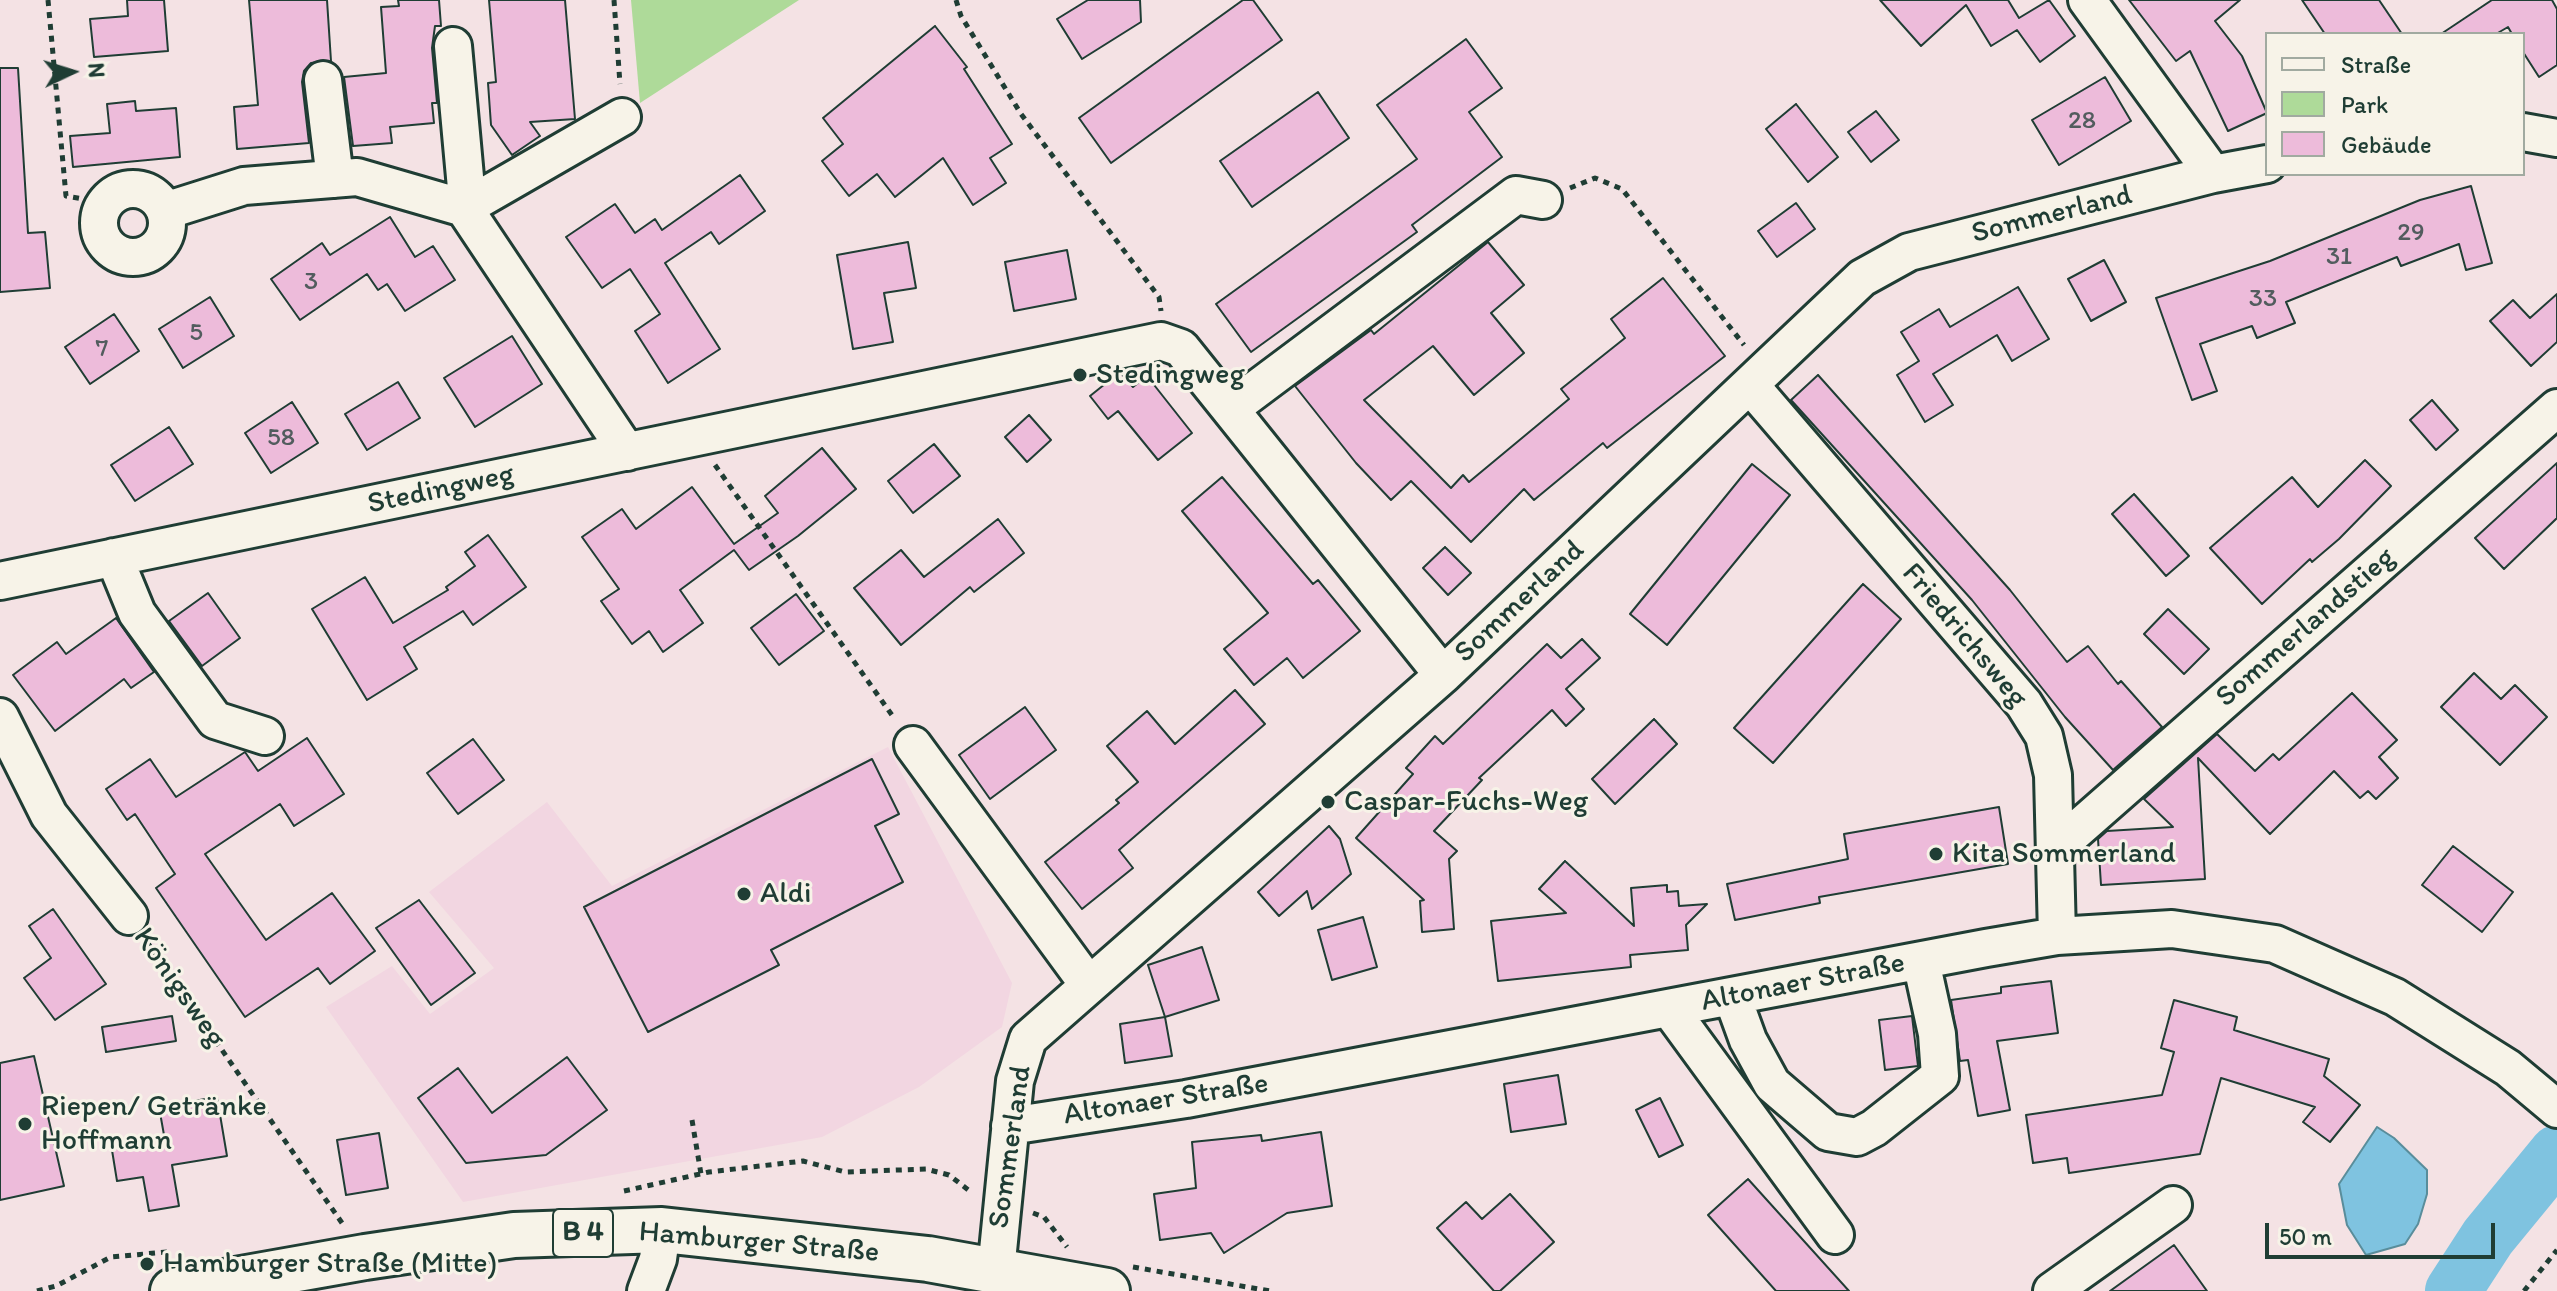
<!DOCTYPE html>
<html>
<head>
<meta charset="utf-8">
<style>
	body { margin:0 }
	#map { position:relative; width:2557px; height:1291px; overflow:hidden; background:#f4e2e4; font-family:Itim,sans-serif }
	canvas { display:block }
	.legend { position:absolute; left:2265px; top:32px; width:260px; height:144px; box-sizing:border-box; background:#f7f3e8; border:2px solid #a1aaa0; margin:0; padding:10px 14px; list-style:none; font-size:24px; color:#1f3d34 }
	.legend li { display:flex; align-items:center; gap:16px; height:40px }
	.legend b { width:40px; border:2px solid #a1aaa0 }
	.north { position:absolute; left:32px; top:32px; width:80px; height:80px; -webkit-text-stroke:6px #f7f3e8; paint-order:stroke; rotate:86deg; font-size:22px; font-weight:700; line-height:32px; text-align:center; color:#1f3d34 }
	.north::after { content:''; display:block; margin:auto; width:28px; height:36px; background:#1f3d34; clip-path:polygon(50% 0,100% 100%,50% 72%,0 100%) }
	.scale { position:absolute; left:2265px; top:1223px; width:230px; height:36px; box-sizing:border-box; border:4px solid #1f3d34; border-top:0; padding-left:10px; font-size:24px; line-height:28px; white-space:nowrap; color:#1f3d34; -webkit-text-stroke:6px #f7f3e8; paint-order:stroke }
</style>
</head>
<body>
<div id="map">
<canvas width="2557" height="1291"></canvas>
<ul class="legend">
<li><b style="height:10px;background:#f7f3e8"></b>Straße</li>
<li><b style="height:22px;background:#aeda99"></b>Park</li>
<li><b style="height:22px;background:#edbbda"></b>Gebäude</li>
</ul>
<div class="north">N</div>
<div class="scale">50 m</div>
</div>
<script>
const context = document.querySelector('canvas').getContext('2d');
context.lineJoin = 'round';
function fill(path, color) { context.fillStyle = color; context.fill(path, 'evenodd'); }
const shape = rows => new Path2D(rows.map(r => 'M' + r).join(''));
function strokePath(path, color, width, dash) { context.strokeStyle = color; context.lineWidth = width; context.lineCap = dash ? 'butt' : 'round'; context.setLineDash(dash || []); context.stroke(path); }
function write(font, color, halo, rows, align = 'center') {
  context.font = font + ' Itim,sans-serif'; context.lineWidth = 6; context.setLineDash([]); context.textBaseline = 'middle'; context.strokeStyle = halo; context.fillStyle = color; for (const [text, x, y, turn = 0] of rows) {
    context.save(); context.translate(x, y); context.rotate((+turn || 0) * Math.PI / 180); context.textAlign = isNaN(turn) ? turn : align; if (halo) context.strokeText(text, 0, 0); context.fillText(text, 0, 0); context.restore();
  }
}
const built = shape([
	[888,747,1012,983,1002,1027,919,1087,822,1137,463,1202,326,1007,392,966,430,1014,494,968,429,892,547,802,612,886]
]);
const green = shape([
	[631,0,799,0,640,103]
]);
const water = shape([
	[2377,1127,2394,1138,2427,1170,2427,1194,2418,1224,2405,1244,2366,1255,2347,1225,2339,1184,2377,1127]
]);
const river = shape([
	[2453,1291,2488,1237,2557,1153]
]);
const building = shape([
	[127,0,164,0,168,51,94,57,90,19,128,16,127,0],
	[249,0,327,0,331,61,311,63,304,71,302,82,309,143,237,149,234,107,258,105,249,0],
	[398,0,439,0,441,26,435,26,432,48,437,103,432,103,434,123,390,127,392,143,353,146,344,77,386,73,381,7,399,6,398,0],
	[489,0,565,0,575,119,530,122,540,136,512,155,491,125,488,83,496,82,489,0],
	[1088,0,1140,0,1141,22,1082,59,1057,19,1088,0],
	[1243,0,1253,0,1282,40,1111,163,1079,118,1243,0],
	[1880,0,2008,0,2019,18,2049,0,2075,36,2040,62,2017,30,1991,46,1966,5,1921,46,1880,0],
	[2129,0,2240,0,2215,21,2242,56,2267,113,2228,131,2190,51,2176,61,2129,0],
	[2302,0,2379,0,2402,34,2325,34,2302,0],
	[2492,0,2552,0,2557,9,2557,65,2539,77,2523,52,2523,34,2512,34,2508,27,2496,34,2441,34,2492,0],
	[935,26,967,67,964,69,1012,144,990,158,1006,183,973,205,943,158,895,197,877,174,849,196,822,161,843,144,823,118,935,26],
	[1466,39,1502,88,1469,112,1502,157,1412,225,1417,232,1251,352,1216,304,1417,159,1377,105,1466,39],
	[0,68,18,68,28,233,45,232,50,288,0,292,0,68],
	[2105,77,2131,121,2059,165,2032,120,2105,77],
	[1318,92,1349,138,1252,207,1220,161,1318,92],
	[135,101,136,111,176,108,180,157,73,167,70,136,110,133,107,104,135,101],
	[1796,104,1838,157,1808,182,1766,129,1796,104],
	[1876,111,1899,140,1871,162,1848,132,1876,111],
	[740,175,765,211,719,244,711,232,665,263,720,349,668,383,635,331,660,314,630,269,602,288,566,237,615,204,635,233,655,219,662,230,740,175],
	[2471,186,2492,263,2466,270,2459,244,2401,266,2397,257,2286,302,2295,323,2257,338,2252,326,2200,344,2217,391,2192,400,2156,298,2270,261,2420,200,2471,186],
	[1796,203,1815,229,1777,257,1758,231,1796,203],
	[390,217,415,257,433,246,455,280,405,311,387,284,378,290,367,274,300,320,271,279,322,243,330,255,390,217],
	[908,242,916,288,884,293,893,342,853,349,837,255,908,242],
	[1488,242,1524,285,1491,313,1524,353,1474,395,1433,346,1364,400,1451,488,1463,475,1469,482,1569,399,1561,389,1625,338,1611,319,1663,278,1725,356,1607,448,1603,443,1534,500,1524,489,1471,542,1411,481,1391,500,1356,463,1295,386,1371,330,1374,334,1488,242],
	[1067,250,1076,299,1014,311,1005,262,1067,250],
	[2104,260,2126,302,2091,321,2068,279,2104,260],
	[2018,287,2049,339,2012,361,1997,335,1933,374,1953,405,1925,422,1897,375,1919,361,1901,332,1939,309,1950,327,2018,287],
	[2557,294,2557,342,2531,366,2490,321,2513,300,2530,318,2557,294],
	[210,297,234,336,183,368,159,329,210,297],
	[114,314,139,351,90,384,65,347,114,314],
	[512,336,542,384,475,427,444,378,512,336],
	[1120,372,1133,387,1147,376,1192,433,1158,460,1118,411,1108,419,1090,396,1120,372],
	[1818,375,2010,590,2067,662,2088,646,2118,684,2121,681,2162,727,2113,770,2065,717,1972,600,1791,400,1818,375],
	[398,382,420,418,367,450,345,414,398,382],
	[2432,400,2458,430,2436,450,2410,420,2432,400],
	[292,402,318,443,271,473,245,433,292,402],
	[1029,415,1051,440,1027,462,1005,437,1029,415],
	[169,427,193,464,135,501,111,465,169,427],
	[934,444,960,476,913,513,888,481,934,444],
	[822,448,856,489,798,536,749,570,734,550,680,590,703,623,663,652,649,631,632,644,601,601,619,589,582,537,622,509,636,529,692,487,734,544,778,513,765,496,822,448],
	[2365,460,2391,486,2339,539,2312,562,2310,559,2262,604,2210,548,2292,477,2318,507,2365,460],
	[2557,463,2557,518,2504,569,2475,538,2557,463],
	[1752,464,1790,495,1667,645,1630,614,1752,464],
	[1222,477,1313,584,1318,580,1360,631,1303,678,1287,658,1254,685,1224,649,1268,613,1182,511,1222,477],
	[2134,494,2189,556,2166,576,2112,514,2134,494],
	[998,519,1024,553,974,592,970,587,901,645,854,588,901,550,924,577,998,519],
	[488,535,526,587,473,625,463,611,404,647,417,669,367,700,312,609,365,577,393,623,448,590,446,587,475,566,465,552,488,535],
	[1445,547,1471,573,1448,595,1423,568,1445,547],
	[1863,584,1901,619,1773,763,1734,728,1863,584],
	[208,593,240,638,202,666,169,621,208,593],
	[796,594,824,631,779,665,751,628,796,594],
	[2168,609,2209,649,2184,674,2144,634,2168,609],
	[116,618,154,672,131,688,124,679,55,731,13,675,57,642,66,654,116,618],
	[1582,639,1600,658,1566,689,1584,709,1566,726,1552,710,1479,778,1482,780,1434,831,1457,851,1449,859,1454,929,1422,932,1420,901,1424,900,1356,838,1413,774,1406,768,1435,736,1443,744,1547,644,1561,658,1582,639],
	[2474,673,2501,699,2515,685,2547,717,2500,765,2441,707,2474,673],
	[1235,690,1265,724,1119,850,1133,868,1082,909,1045,862,1119,803,1116,800,1138,782,1107,746,1147,711,1175,744,1235,690],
	[2352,693,2397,740,2379,757,2398,778,2376,799,2368,791,2360,798,2334,771,2270,834,2198,758,2205,879,2101,885,2098,839,2107,831,2173,827,2144,799,2217,734,2255,771,2273,754,2279,760,2352,693],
	[1025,707,1056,750,990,799,959,755,1025,707],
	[1654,719,1677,744,1615,804,1592,779,1654,719],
	[307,738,344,794,294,826,280,804,205,854,266,940,332,893,375,951,330,984,318,968,245,1017,156,888,175,874,135,814,127,820,106,789,150,759,176,797,245,752,258,771,307,738],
	[473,739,504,780,458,814,427,773,473,739],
	[872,759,899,814,875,826,903,882,771,950,779,965,648,1032,584,907,872,759],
	[1999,807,2008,864,1819,897,1820,903,1735,920,1727,884,1848,859,1844,834,1999,807],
	[1329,826,1340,839,1351,874,1312,909,1307,891,1279,916,1258,892,1329,826],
	[2453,846,2513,892,2482,932,2422,885,2453,846],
	[1565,861,1634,926,1631,888,1667,885,1667,892,1678,891,1679,906,1707,904,1686,925,1688,950,1630,955,1631,967,1498,981,1491,921,1566,913,1539,889,1565,861],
	[419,900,475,973,431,1005,376,928,419,900],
	[53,909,106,984,55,1020,24,978,51,958,29,926,53,909],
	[1363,917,1377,967,1332,980,1318,930,1363,917],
	[1202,947,1219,1000,1165,1017,1148,965,1202,947],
	[2051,981,2058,1033,1997,1041,2010,1110,1978,1116,1968,1060,1960,1061,1951,1000,2001,993,2001,987,2051,981],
	[2174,1000,2237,1017,2234,1030,2329,1059,2324,1076,2360,1105,2330,1142,2303,1122,2315,1107,2221,1078,2200,1154,2069,1173,2067,1158,2033,1163,2026,1115,2162,1095,2174,1052,2161,1048,2174,1000],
	[172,1016,176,1041,106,1052,102,1027,172,1016],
	[1912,1016,1918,1066,1885,1070,1879,1020,1912,1016],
	[1165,1017,1172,1056,1125,1063,1120,1024,1165,1017],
	[34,1056,64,1186,0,1200,0,1063,34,1056],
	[567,1057,607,1110,546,1155,466,1163,418,1098,458,1068,492,1113,567,1057],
	[1558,1075,1566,1124,1511,1132,1504,1084,1558,1075],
	[217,1097,227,1156,172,1165,179,1206,149,1211,143,1177,117,1181,111,1144,164,1135,159,1107,217,1097],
	[1660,1098,1683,1145,1659,1157,1636,1110,1660,1098],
	[1321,1132,1332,1206,1287,1213,1224,1253,1211,1233,1160,1240,1154,1194,1196,1188,1192,1142,1261,1135,1262,1141,1321,1132],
	[379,1133,388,1188,346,1195,337,1140,379,1133],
	[1748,1179,1849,1291,1776,1291,1708,1215,1748,1179],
	[1510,1194,1554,1242,1500,1291,1494,1291,1437,1228,1466,1202,1482,1219,1510,1194],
	[2174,1245,2207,1291,2110,1291,2174,1245]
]);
const path = shape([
	[48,0,66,196,105,203],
	[614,0,620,84],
	[956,0,961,16,1021,114,1159,297,1161,311],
	[1570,188,1595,178,1622,189,1744,345],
	[715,465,894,718],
	[147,942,342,1223],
	[692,1120,701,1174],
	[624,1191,709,1172,803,1161,845,1172,926,1169,949,1175,971,1192],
	[1033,1213,1044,1217,1067,1247],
	[1133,1267,1270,1291],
	[37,1291,56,1286,111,1257,167,1252],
	[2524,1291,2557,1250]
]);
const minor = shape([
	[2087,0,2213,174],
	[323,80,335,179],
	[622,117,464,208,627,452],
	[2523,132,2557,138],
	'99 223a34 34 0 1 1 68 0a34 34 0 1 1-68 0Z',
	[165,211,244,186,357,177,464,208,466,188,453,46],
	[1750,385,2024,704,2044,736,2053,775,2057,936],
	[1230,409,1516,195,1543,200],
	[114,557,137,613,215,720,265,736],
	[0,581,1161,341,1181,348,1443,675],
	[0,717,49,815,129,916],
	[913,745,1088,984],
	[2055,849,2557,408],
	[1732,996,1748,1040,1772,1084,1828,1132,1857,1137,1874,1128,1940,1076,1937,1034,1921,961],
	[1669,1008,1835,1235],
	[1010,1126,1186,1099,1986,948,2057,936,2172,929,2275,944,2395,997,2508,1068,2557,1109],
	[996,1271,1015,1081,1028,1039,1443,675,1862,278,1909,252,2213,174,2267,164],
	[646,1291,658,1259,662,1230],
	[2052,1291,2173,1205]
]);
const major = shape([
	[173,1291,365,1257,514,1235,662,1230,928,1259,1107,1291]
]);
const markers = [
	[1080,375,8,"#1f3d34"],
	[1328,802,8,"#1f3d34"],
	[1936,854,8,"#1f3d34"],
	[744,894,8,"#1f3d34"],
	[25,1124,8,"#1f3d34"],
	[147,1264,8,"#1f3d34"]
];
const numberNames = [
	["28",2082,121],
	["29",2411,233],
	["31",2339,257],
	["3",311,282],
	["33",2263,299],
	["5",196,333],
	["7",102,349],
	["58",281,438]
];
const shields = [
	[583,1233,60]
];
const shieldNames = [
	["B 4",583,1233]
];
const streetNames = [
	["Sommerland",2052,215,-14],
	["Stedingweg",441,490,-12],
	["Sommerland",1520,602,-43],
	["Sommerlandstieg",2306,628,-41],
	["Friedrichsweg",1964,636,50],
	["Altonaer Straße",1803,983,-11],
	["Königsweg",179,988,55],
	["Altonaer Straße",1166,1100,-9],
	["Sommerland",1011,1147,-82],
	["Hamburger Straße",759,1243,5]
];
const poiNames = [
	["Stedingweg",1096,375],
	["Caspar-Fuchs-Weg",1344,802],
	["Kita Sommerland",1952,854],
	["Aldi",760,894],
	["Riepen/ Getränke",41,1107],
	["Hoffmann",41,1141],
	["Hamburger Straße (Mitte)",163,1264]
];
fill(built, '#f2d6e1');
fill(green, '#aeda99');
fill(water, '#7fc3e0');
strokePath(water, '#598d9b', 2);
strokePath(river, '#7fc3e0', 56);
fill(building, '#edbbda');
strokePath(building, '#1f3d34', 2);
strokePath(minor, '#1f3d34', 42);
strokePath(major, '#1f3d34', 50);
strokePath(path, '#1f3d34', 5, [6, 6]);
strokePath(minor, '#f7f3e8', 36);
strokePath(major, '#f7f3e8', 44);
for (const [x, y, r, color] of markers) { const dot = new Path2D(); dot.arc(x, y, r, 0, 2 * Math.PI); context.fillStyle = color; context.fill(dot); strokePath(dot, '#f7f3e8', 3); }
write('26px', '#525c5e', null, numberNames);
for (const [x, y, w] of shields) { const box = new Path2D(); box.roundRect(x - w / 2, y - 24, w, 48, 6); context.fillStyle = '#f7f3e8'; context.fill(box); strokePath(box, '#1f3d34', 2); }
write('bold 28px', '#1f3d34', null, shieldNames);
write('30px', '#1f3d34', '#f7f3e8', streetNames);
write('30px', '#1f3d34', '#f7f3e8', poiNames, 'left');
</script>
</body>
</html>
